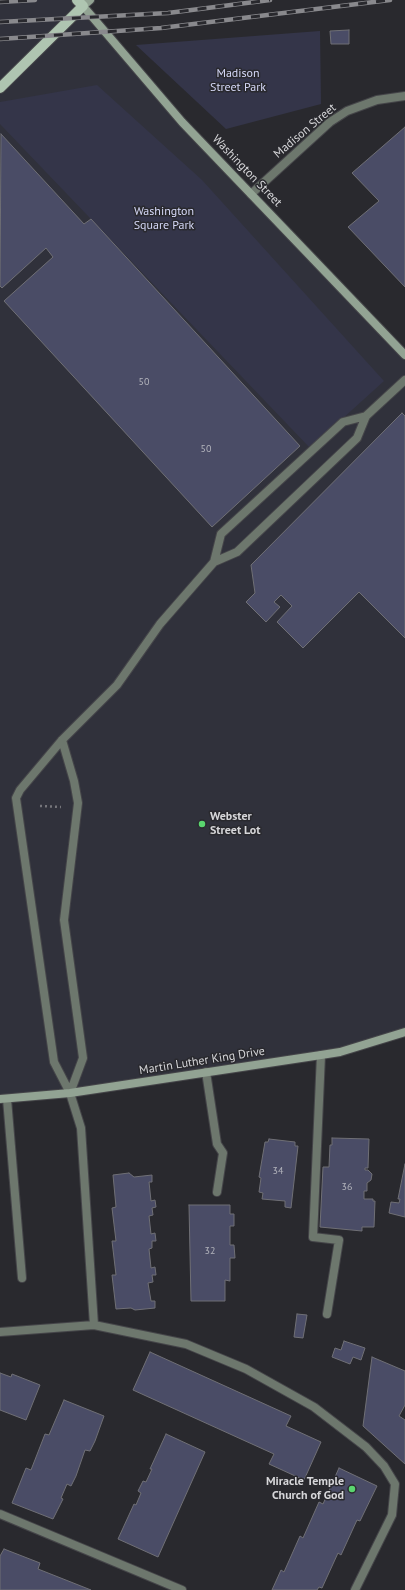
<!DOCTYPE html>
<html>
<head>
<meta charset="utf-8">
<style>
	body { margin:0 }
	canvas { display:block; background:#29292e }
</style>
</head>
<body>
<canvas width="405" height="1590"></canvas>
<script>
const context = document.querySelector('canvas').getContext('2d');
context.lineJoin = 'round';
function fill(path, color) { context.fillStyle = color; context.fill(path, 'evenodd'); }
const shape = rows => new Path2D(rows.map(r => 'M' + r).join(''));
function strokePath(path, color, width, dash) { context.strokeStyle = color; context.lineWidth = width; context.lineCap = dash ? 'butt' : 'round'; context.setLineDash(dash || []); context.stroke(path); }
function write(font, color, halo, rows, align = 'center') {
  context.font = font + ' "PT Sans",sans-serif'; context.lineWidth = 3; context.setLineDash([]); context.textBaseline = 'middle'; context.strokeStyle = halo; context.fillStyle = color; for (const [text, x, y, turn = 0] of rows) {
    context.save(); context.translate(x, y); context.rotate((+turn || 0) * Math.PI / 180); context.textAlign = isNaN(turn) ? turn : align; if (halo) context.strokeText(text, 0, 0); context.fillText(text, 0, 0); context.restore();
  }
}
const built = shape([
	[0,0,90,0,83,6,134,66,405,355,405,1032,340,1052,0,1099]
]);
const green = shape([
	[320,31,321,104,226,129,136,45],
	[97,85,202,180,384,381,310,448,0,124,0,102]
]);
const building = shape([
	[349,30,349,44,331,44,330,31,349,30],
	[405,127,405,287,348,227,379,201,352,173,405,127],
	[1,134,84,224,91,219,300,446,212,527,4,301,53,257,46,248,2,288,0,286,1,134],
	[402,413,405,416,405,638,359,592,303,648,277,622,292,606,281,595,274,602,280,607,266,622,246,602,255,593,251,565,402,413],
	[332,1138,369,1139,368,1168,365,1168,365,1170,368,1170,372,1174,371,1180,367,1183,367,1191,364,1191,364,1199,373,1199,373,1201,375,1201,374,1227,362,1227,362,1231,320,1227,323,1167,329,1167,330,1145,332,1145,332,1138],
	[269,1139,295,1142,295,1146,298,1146,291,1208,285,1207,285,1201,262,1199,263,1193,259,1192,261,1178,259,1177,265,1142,268,1142,269,1139],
	[405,1164,405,1217,389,1213,391,1202,399,1203,400,1199,398,1199,405,1164],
	[129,1173,134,1177,152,1175,152,1182,149,1182,151,1201,155,1200,156,1207,152,1208,153,1215,149,1216,151,1234,155,1233,156,1241,152,1241,152,1248,149,1249,151,1268,155,1267,156,1275,152,1275,153,1282,148,1283,151,1301,155,1301,155,1308,135,1310,131,1308,116,1309,112,1275,116,1275,112,1241,116,1241,112,1208,116,1207,113,1175,129,1173],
	[189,1205,230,1205,230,1214,234,1214,234,1226,230,1226,230,1245,234,1245,235,1258,230,1258,230,1281,225,1280,225,1301,191,1301,189,1205],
	[297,1314,307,1315,303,1338,294,1337,297,1314],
	[344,1341,365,1348,361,1360,353,1357,350,1364,332,1357,335,1348,341,1350,344,1341],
	[150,1352,291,1416,286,1426,321,1442,304,1480,269,1464,274,1454,133,1390,150,1352],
	[372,1357,405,1371,405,1405,399,1416,405,1420,405,1464,363,1426,372,1357],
	[0,1373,11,1377,12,1374,40,1385,26,1420,0,1410,0,1373],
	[64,1400,104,1416,95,1441,90,1451,85,1450,76,1476,71,1486,67,1484,61,1498,63,1499,53,1519,12,1503,26,1468,31,1470,45,1434,49,1435,64,1400],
	[166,1434,205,1452,158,1557,118,1539,134,1504,136,1505,141,1493,138,1491,143,1481,146,1482,152,1469,150,1469,166,1434],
	[339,1468,377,1486,360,1521,357,1520,341,1555,338,1553,322,1588,319,1587,317,1590,272,1590,281,1570,284,1572,300,1536,303,1538,319,1502,323,1504,339,1468],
	[4,1549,40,1563,38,1569,91,1590,0,1590,0,1556,4,1549]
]);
const path = shape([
	[40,806,61,807]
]);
const lane = shape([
	[214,562,221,534,343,422,366,416],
	[62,740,74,781,78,803,64,920,83,1058,70,1093],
	[321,1055,313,1237,339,1240,327,1314],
	[206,1072,217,1144,223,1153,217,1192],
	[70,1093,54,1062,16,798,20,790,62,740,117,685,160,624,214,562,237,552,357,438,366,416,405,380],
	[7,1099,22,1278]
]);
const street = shape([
	[251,194,330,122,347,111,377,100,405,96],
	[70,1093,81,1128,94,1325],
	[0,1332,94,1325,186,1344,246,1369,314,1407,366,1447,384,1466,395,1484,392,1515,355,1590],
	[0,1514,182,1590]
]);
const secondary = shape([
	[90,0,83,6,182,122,405,355],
	[0,1099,70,1093,321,1055,340,1052,405,1032]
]);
const primary = shape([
	[0,88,83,6,77,0]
]);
const rail = shape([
	[0,2,35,0],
	[0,22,168,13,270,0],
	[0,39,161,28,390,0]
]);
const markers = [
	[202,824,4,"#5ad56f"],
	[352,1489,4,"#5ad56f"]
];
const numberNames = [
	["50",144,382],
	["50",206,449],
	["34",278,1171],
	["36",347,1187],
	["32",210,1251]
];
const parkNames = [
	["Madison",238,74],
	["Street Park",238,88],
	["Washington",164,212],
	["Square Park",164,226]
];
const streetNames = [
	["Madison Street",305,131,-40],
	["Washington Street",247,171,46],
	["Martin Luther King Drive",202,1061,-9]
];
const poiNames = [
	["Webster",210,817],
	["Street Lot",210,831],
	["Miracle Temple",344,1482,"right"],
	["Church of God",344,1496,"right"]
];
fill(built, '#30313b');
fill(green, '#343549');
fill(building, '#4a4c66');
strokePath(building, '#6f6f75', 1);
strokePath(lane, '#454549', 10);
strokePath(street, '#454549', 10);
strokePath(secondary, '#454549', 10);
strokePath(primary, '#454549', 12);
strokePath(path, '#76767b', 2.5, [2, 3]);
strokePath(lane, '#6d776d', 8);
strokePath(street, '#6d776d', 8);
strokePath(secondary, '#92a393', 8);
strokePath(primary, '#afc5b1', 10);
strokePath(rail, '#89898d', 4.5);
strokePath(rail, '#29292e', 3, [9]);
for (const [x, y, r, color] of markers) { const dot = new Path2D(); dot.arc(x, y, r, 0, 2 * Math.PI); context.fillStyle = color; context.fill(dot); strokePath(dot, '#29292e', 1.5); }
write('10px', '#b3b4bc', null, numberNames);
write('12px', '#d5d8f7', '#29292e', parkNames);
write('12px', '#d6d6d9', '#29292e', streetNames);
write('bold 12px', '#d6d6d9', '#29292e', poiNames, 'left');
</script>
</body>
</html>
